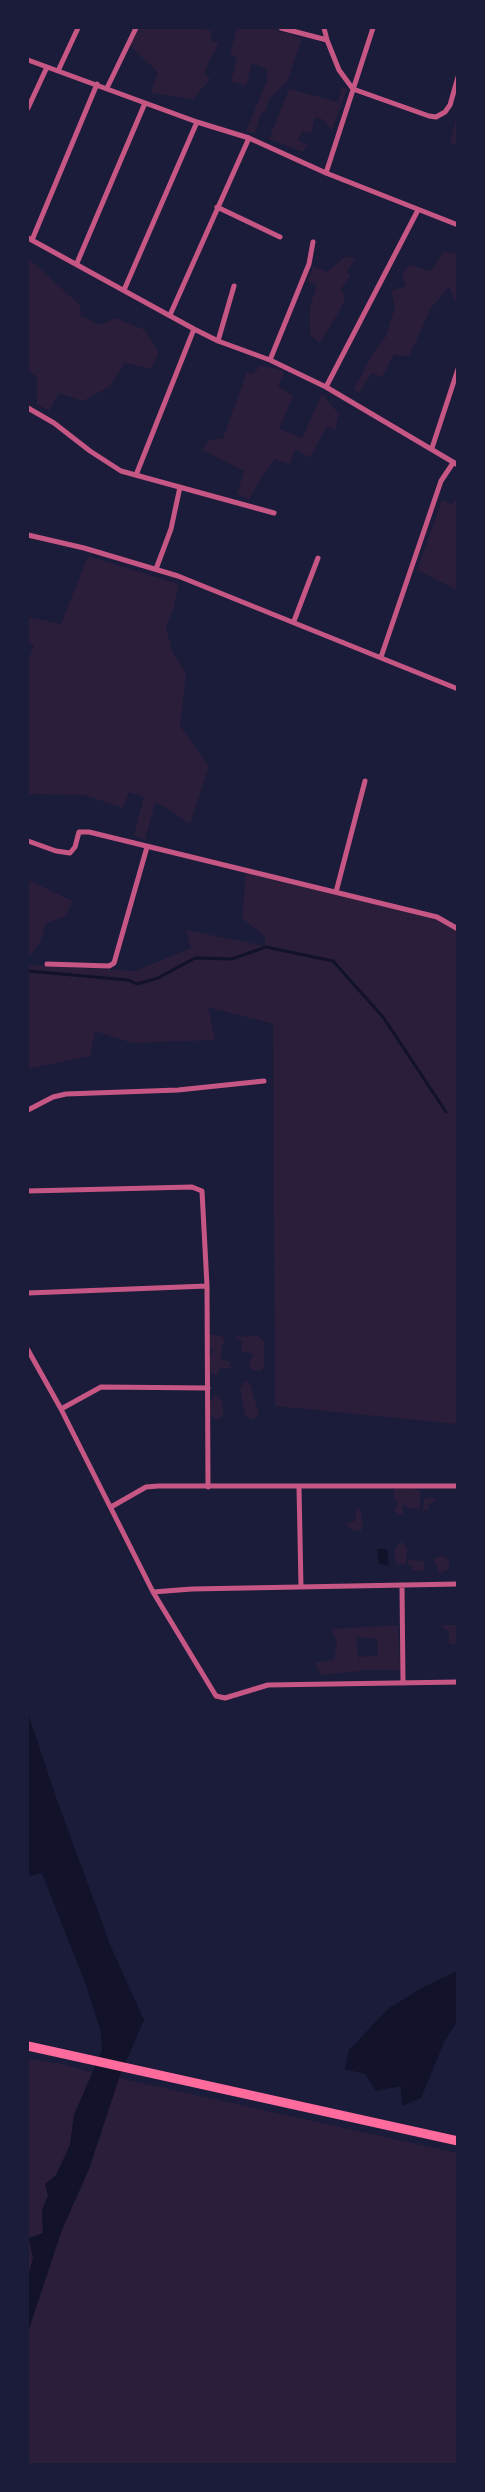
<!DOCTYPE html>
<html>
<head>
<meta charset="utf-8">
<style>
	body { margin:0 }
	#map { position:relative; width:485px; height:2492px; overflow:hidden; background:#1b1b3a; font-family:"Source Sans 3",sans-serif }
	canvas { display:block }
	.frame { position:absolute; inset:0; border:29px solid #1b1b3a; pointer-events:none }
</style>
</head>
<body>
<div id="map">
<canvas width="485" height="2492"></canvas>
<div class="frame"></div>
</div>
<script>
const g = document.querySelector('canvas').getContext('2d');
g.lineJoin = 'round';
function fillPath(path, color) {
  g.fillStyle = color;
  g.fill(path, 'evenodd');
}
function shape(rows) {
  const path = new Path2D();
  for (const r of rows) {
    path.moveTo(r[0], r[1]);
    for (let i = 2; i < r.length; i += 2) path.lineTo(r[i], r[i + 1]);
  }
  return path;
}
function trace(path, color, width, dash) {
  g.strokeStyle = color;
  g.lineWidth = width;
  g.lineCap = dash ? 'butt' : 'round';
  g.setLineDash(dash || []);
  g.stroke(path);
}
fillPath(shape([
	[136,28,207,28,206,30,212,31,210,40,219,43,210,59,205,73,210,79,193,99,151,93,158,72,128,44],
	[237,28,271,28,302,38,287,82,270,98,265,112,261,114,255,134,246,131,267,80,267,69,252,63,246,86,231,81,237,58,230,54],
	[342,87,347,89,332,130,322,119,315,118,311,134,303,131,298,140,307,145,303,152,269,139,289,89,338,102],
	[457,115,457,145,450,143],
	[444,251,457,254,457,305,449,287,431,308,409,356,394,355,382,377,372,373,359,393,353,390,374,352,386,336,395,307,391,291,406,286,402,274,409,265,431,271],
	[346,256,355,259,347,272,351,275,341,289,344,295,344,303,320,343,310,335,310,306,317,285,308,281,313,266,327,272],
	[28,258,80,305,81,316,101,325,115,318,145,330,159,353,151,369,125,363,109,387,83,401,59,393,49,411,37,404,37,377,28,370],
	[261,365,285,371,278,386,293,396,279,429,302,438,322,394,339,414,335,430,327,426,310,458,295,449,290,464,275,459,263,475,249,500,237,494,244,471,202,450,209,440,223,438,247,372,252,375],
	[458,496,458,590,457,590,417,570,414,579,442,500,452,504],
	[88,556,179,584,173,610,166,627,172,651,186,673,180,726,209,766,190,824,165,807,155,803,145,840,134,835,144,797,129,792,123,808,84,795,28,794,28,661,34,645,28,643,28,617,61,624],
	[246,871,457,925,457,1424,275,1406,273,1024,208,1007,215,1040,132,1043,95,1031,90,1056,28,1069,28,965,135,971,191,948,186,930,265,946,265,937,242,918],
	[28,880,73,901,65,917,46,923,40,943,28,957],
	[210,1334,222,1336,225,1343,222,1345,221,1359,230,1362,230,1366,236,1368,220,1368,217,1376,210,1372,209,1354,212,1355,212,1349,205,1346,205,1342],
	[258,1336,264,1342,264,1366,261,1371,251,1370,249,1366,253,1354,242,1352,241,1340,234,1337],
	[246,1380,250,1384,259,1414,253,1420,245,1415,240,1388],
	[215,1394,221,1399,223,1407,223,1416,217,1420,210,1415,210,1403],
	[412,1488,420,1491,420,1508,408,1509,406,1505,403,1505,403,1513,400,1515,394,1511,398,1503,394,1499,394,1489],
	[433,1497,436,1501,429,1504,429,1509,423,1511,424,1499],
	[356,1509,360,1509,363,1522,361,1531,352,1530,344,1524,355,1521],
	[402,1542,407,1549,406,1565,396,1564,394,1549,397,1549,397,1544],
	[442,1556,449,1560,449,1569,438,1574,438,1568,433,1559],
	[408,1560,424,1561,424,1571,412,1570,412,1565,408,1565],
	[398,1625,400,1670,360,1670,360,1671,321,1675,315,1663,334,1660,337,1642,331,1629],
	[356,1637,377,1639,378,1655,359,1657,359,1664],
	[441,1625,457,1625,457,1644,449,1644,449,1632],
	[28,2059,63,2064,93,2073,74,2115,70,2145,42,2210,43,2234,29,2239,33,2258,28,2277],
	[119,2078,457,2153,457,2464,28,2464,28,2332,61,2232,89,2169]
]), '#2a1e3b');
fillPath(shape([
	[377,1549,387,1549,389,1565,379,1564],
	[28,1713,57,1800,111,1947,144,2020,119,2078,89,2169,61,2232,28,2332,28,2277,33,2258,29,2238,43,2233,42,2210,48,2196,45,2184,56,2175,70,2145,74,2115,102,2050,101,2032,86,1985,42,1873,28,1876],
	[457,1971,457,2022,445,2040,421,2098,402,2106,401,2086,376,2091,365,2074,345,2069,349,2050,389,2008,420,1989]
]), '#12122b');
trace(shape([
	[28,971,128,980,137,984,158,978,195,958,232,959,266,947,333,961,383,1017,446,1112]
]), '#12122b', 3);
trace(shape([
	[281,28,327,40,339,70,353,89,429,116,436,117,445,112,450,105,458,77],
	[324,28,327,40],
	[28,60,197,122,249,138,326,173,458,225],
	[58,71,78,28],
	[107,88,136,28],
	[28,108,47,67],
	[326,173,373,28],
	[217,207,280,237],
	[28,238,194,329,218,341,270,360,326,387,458,465],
	[32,240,97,84],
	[77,263,145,103],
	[124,290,197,122],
	[170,315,249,138],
	[218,341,234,286],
	[270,360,309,264,313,242],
	[326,387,418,210],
	[28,408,54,423,90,451,121,471,274,513],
	[432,448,458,369],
	[136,475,194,329],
	[28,535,84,548,178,576,458,689],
	[156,569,171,529,180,487],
	[294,621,318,558],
	[381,657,441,481,453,463],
	[28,841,56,851,70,853,75,847,79,832,89,832,437,917,458,929],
	[336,892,365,781],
	[47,964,109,966,114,963,147,847],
	[28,1110,53,1097,66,1094,178,1090,264,1081],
	[28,1191,192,1187,202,1191,207,1286,208,1487],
	[28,1293,207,1286],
	[28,1350,61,1409,153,1592,216,1696,225,1698,268,1685,458,1682],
	[61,1409,101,1387,208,1388],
	[299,1487,301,1587],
	[111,1507,146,1487,158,1486,458,1486],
	[402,1585,403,1682],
	[153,1592,192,1589,458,1584]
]), '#c65784', 5);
trace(shape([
	[28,2046,458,2141]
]), '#ff6b9d', 9);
</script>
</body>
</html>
